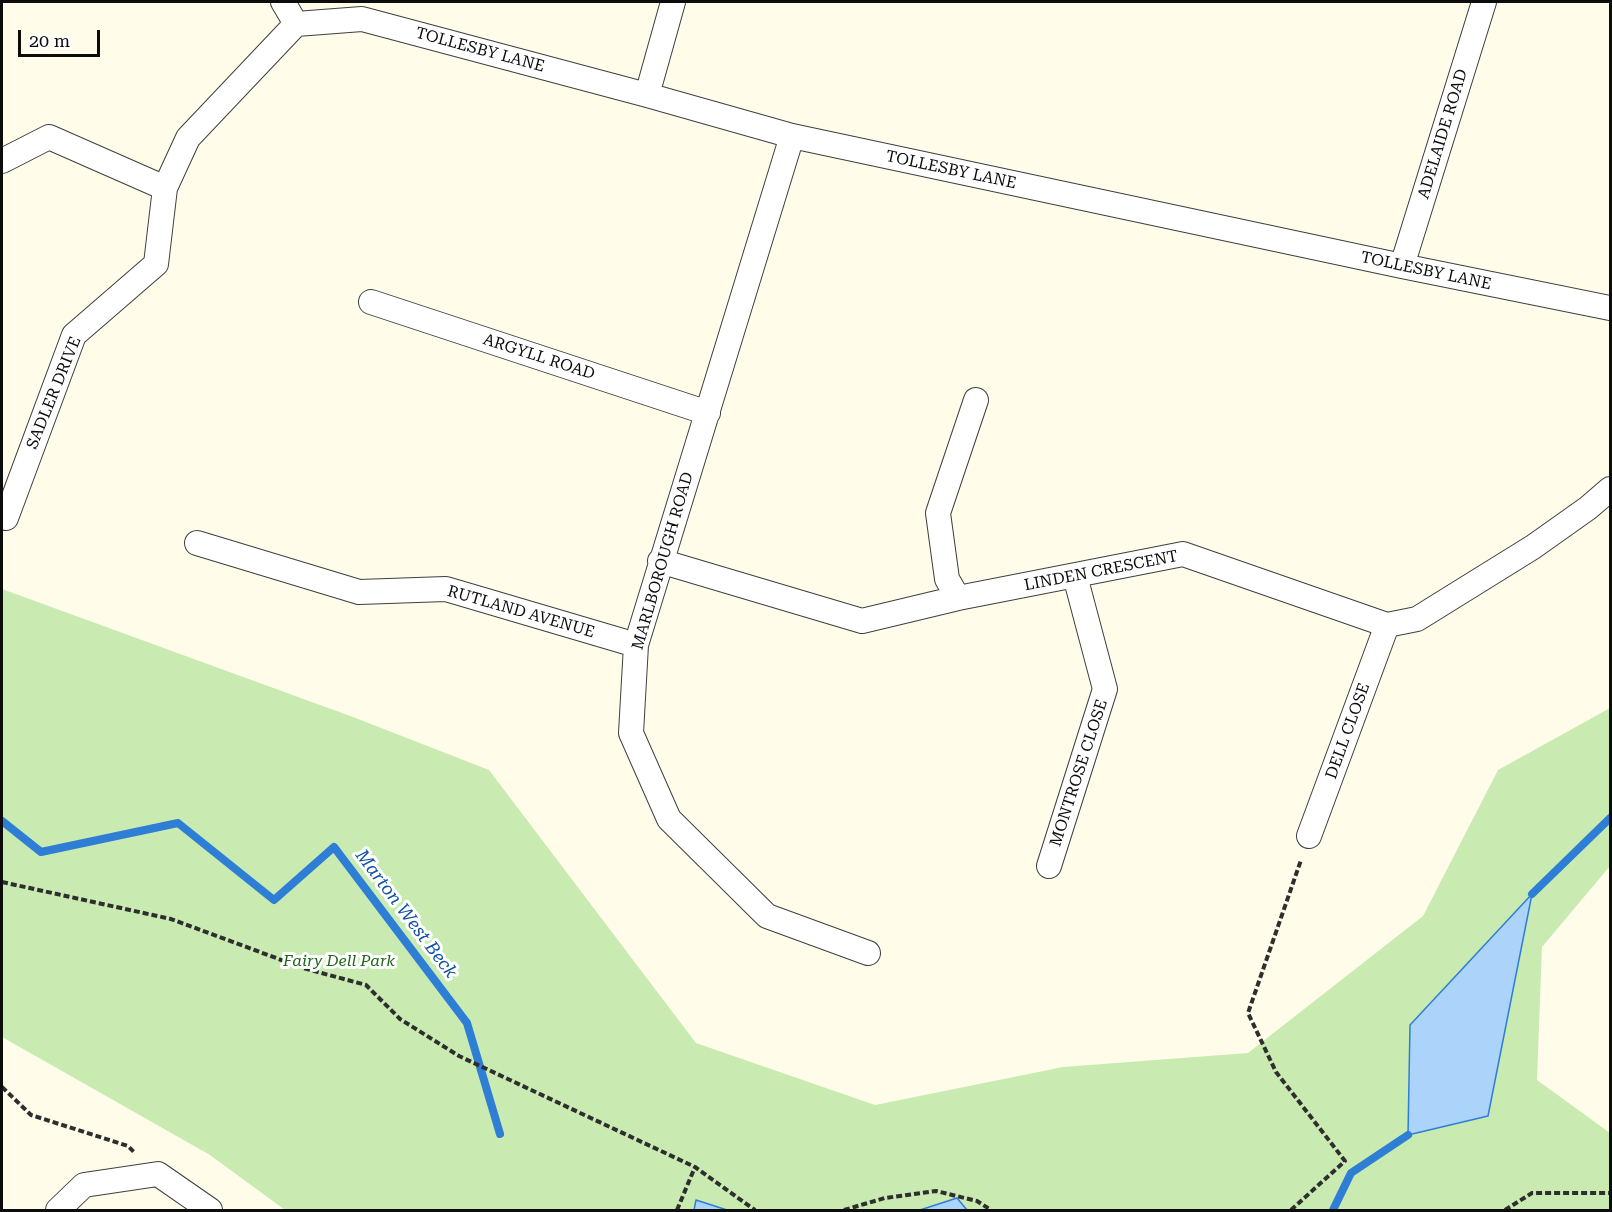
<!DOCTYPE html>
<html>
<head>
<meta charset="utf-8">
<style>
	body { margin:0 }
	#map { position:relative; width:1612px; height:1212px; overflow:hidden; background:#fffdea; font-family:"Roboto Serif",serif }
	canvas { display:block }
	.frame { position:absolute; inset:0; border:3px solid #0c0c0c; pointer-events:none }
	.scale { position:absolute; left:18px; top:30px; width:82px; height:27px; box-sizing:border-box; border:3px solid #0c0c0c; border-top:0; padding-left:8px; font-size:18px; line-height:21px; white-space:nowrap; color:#0c0c0c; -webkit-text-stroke:4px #fff; paint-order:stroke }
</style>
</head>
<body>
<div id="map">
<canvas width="1612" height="1212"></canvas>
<div class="frame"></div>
<div class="scale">20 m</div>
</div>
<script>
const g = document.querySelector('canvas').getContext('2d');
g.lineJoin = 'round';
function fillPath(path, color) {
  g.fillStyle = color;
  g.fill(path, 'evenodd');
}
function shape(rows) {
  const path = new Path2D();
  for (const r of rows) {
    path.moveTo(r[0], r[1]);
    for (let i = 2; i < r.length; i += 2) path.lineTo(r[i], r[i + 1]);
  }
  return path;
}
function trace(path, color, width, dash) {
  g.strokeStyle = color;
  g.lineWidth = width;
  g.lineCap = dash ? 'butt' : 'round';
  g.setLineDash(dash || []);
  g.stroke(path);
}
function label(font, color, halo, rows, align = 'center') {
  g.font = font + ' "Roboto Serif",serif';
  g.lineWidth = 6;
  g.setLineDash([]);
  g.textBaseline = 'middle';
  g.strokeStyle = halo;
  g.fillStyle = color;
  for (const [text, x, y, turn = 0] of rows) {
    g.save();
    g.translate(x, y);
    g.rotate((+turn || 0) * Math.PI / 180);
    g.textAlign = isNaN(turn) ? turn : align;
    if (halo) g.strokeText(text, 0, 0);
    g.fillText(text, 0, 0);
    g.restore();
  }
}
fillPath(shape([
	[2,589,353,717,489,770,696,1043,875,1105,1063,1067,1248,1053,1423,916,1498,770,1610,708,1610,866,1542,947,1537,1080,1610,1133,1610,1210,285,1210,210,1155,2,1037]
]), '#c9ebb2');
const water = shape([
	[1532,894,1488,1116,1408,1135,1410,1025,1532,894],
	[957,1198,967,1210,920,1210,957,1198],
	[696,1200,727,1210,694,1210,696,1200]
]);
fillPath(water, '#acd3f9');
trace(water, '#2f7ed5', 1.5);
trace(shape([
	[2,821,41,852,178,823,274,900,334,847,467,1023,500,1134],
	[1532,894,1610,818],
	[1333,1210,1351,1173,1408,1135]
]), '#2f7ed5', 8);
const minor = shape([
	[283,2,296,24],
	[296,24,362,19,647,95,792,136,1402,266,1610,308],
	[647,95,673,2],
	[792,136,636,645,631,733,669,819,767,916,868,953],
	[2,161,49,137,165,188],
	[1402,266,1484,2],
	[371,302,708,413],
	[6,518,74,335,156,264,165,188,188,138,296,24],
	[197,543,359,592,446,589,636,645],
	[660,561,862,621,958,598,1183,554,1387,625,1417,619,1533,547,1588,508,1610,489],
	[958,598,947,579,938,513,976,400],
	[1309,836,1387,625],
	[1049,866,1105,689,1075,576],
	[58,1210,84,1185,158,1174,210,1210]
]);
trace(minor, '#3f3f3f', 26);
trace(shape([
	[2,882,171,919,303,968,366,985,400,1019,459,1056,695,1167,755,1210],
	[2,1087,31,1115,128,1146,135,1153],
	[677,1210,695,1167],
	[844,1210,885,1198,936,1191,977,1201,991,1210],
	[1291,1210,1345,1161,1276,1072,1248,1013,1301,860],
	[1505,1210,1532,1193,1610,1193]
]), '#2e2e2e', 4, [6, 3]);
trace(minor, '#fff', 24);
label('16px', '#0c0c0c', '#fff', [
	["TOLLESBY LANE",480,50,15],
	["ADELAIDE ROAD",1443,134,-73],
	["TOLLESBY LANE",951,170,12],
	["TOLLESBY LANE",1426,271,12],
	["ARGYLL ROAD",539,357,18],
	["SADLER DRIVE",54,393,-68],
	["MARLBOROUGH ROAD",663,561,-74],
	["LINDEN CRESCENT",1101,571,-11],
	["RUTLAND AVENUE",521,612,16],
	["DELL CLOSE",1348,731,-70],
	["MONTROSE CLOSE",1079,773,-72]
]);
label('italic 16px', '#206619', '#fff', [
	["Fairy Dell Park",339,961]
]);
label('italic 18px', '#0f51a4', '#fff', [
	["Marton West Beck",406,914,53]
]);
</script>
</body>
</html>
